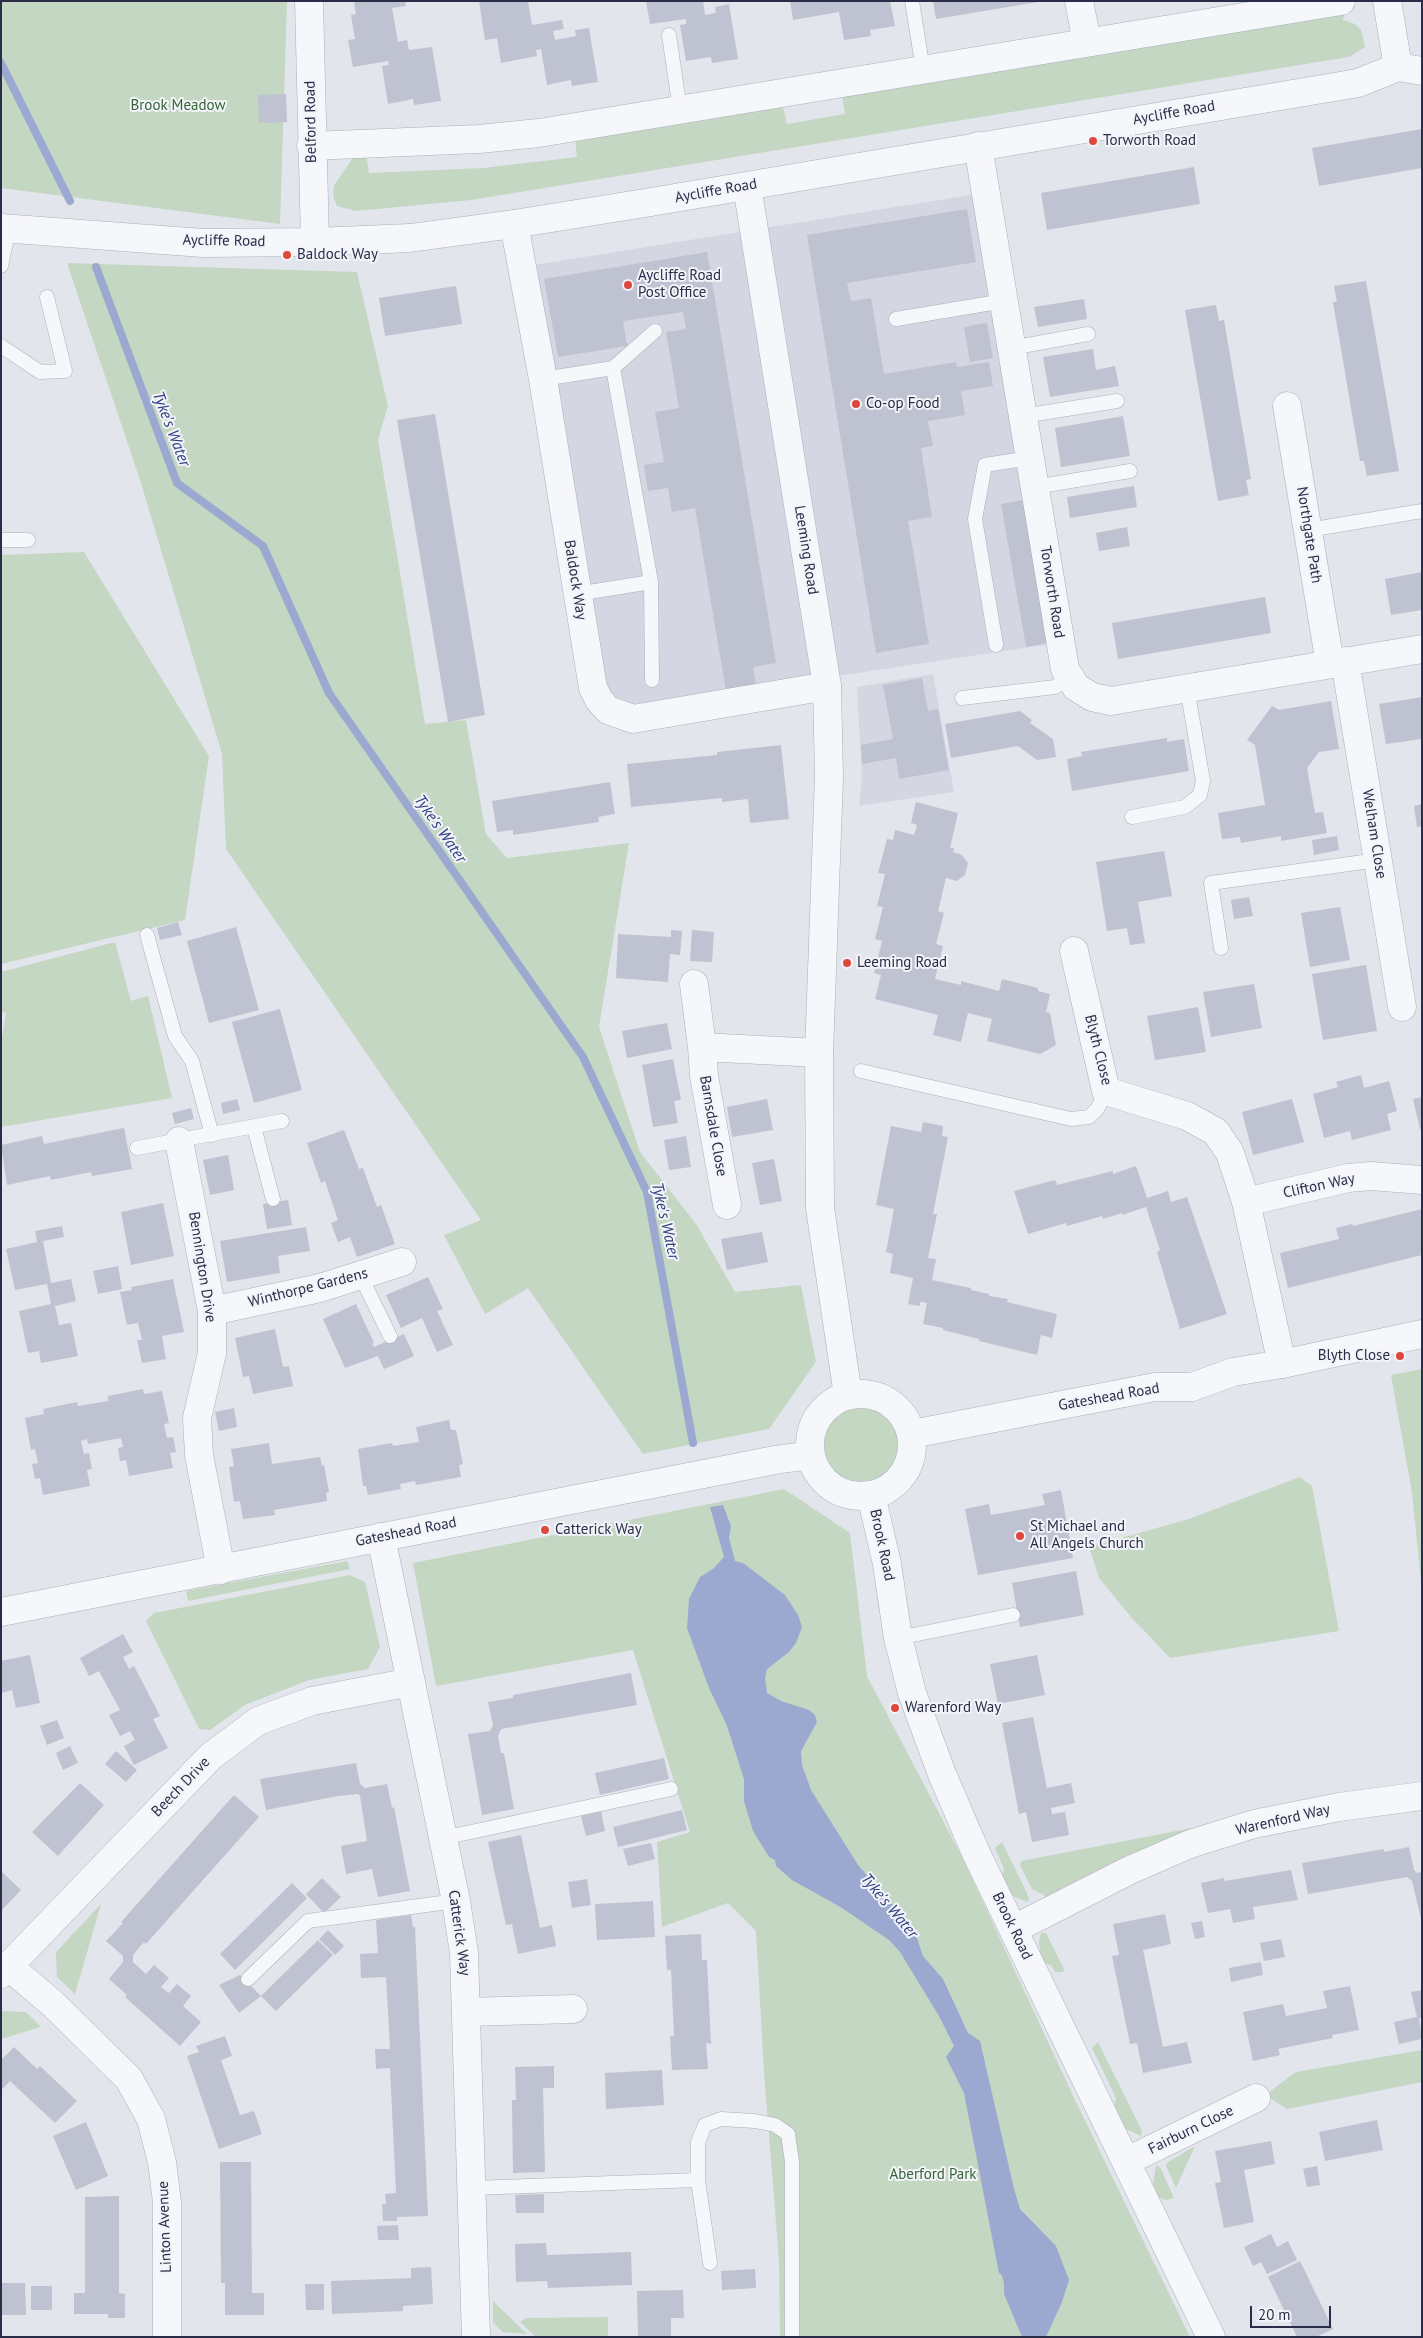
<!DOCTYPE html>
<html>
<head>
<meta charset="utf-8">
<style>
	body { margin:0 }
	#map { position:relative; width:1423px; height:2338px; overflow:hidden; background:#e3e5ec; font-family:"PT Sans",sans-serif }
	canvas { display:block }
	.frame { position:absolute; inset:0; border:2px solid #292d47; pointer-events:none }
	.scale { position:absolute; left:1250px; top:2306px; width:81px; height:22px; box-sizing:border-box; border:2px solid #292d47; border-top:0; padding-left:6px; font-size:15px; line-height:18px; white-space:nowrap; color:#292d47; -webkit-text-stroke:4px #f3f4f9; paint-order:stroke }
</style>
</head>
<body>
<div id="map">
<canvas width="1423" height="2338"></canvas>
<div class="frame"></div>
<div class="scale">20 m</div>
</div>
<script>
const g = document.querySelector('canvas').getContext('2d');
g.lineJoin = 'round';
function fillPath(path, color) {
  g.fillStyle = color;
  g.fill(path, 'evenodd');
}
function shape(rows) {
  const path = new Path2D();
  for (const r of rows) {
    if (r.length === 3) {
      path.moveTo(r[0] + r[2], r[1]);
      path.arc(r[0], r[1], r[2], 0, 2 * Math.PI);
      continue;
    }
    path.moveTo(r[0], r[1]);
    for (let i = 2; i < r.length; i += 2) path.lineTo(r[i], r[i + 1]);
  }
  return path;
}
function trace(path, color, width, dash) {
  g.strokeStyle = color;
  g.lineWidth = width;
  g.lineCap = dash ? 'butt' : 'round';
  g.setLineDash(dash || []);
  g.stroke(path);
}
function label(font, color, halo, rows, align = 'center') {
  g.font = font + ' "PT Sans",sans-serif';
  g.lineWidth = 4;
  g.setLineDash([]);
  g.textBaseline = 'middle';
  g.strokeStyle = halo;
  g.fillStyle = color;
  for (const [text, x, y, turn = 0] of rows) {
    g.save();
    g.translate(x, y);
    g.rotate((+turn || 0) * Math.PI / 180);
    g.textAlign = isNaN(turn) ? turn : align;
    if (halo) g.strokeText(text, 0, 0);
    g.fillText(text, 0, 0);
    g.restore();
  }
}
fillPath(shape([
	[977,194,1051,644,644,705,624,702,615,697,608,691,601,679,534,265],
	[933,674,954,792,859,806,862,777,857,687]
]), '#d4d7e2');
fillPath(shape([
	[1,1,287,1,280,224,1,188],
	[1345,11,1343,20,1355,24,1361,30,1365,47,1349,57,471,200,356,211,337,206,333,196,334,185,355,155,366,153,369,173,483,168,577,157,575,138,782,103,787,124,845,114,842,95],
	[67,263,357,272,388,406,378,440,425,724,466,720,486,834,507,858,629,843,599,1027,640,1152,696,1224,735,1292,801,1285,816,1362,769,1429,643,1454,528,1288,485,1314,444,1235,481,1220,226,849,222,754,141,483],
	[84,552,209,756,185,920,1,964,1,555],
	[115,942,131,1001,148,996,172,1098,1,1127,1,1045,6,1012,1,1013,1,972],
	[1422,1369,1422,1591,1412,1493,1391,1375],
	[861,1445,37],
	[1300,1477,1312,1486,1339,1631,1170,1658,1131,1617,1099,1578,1089,1547,1189,1519],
	[784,1489,850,1533,867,1676,961,1855,1076,2102,1190,2337,780,2337,779,2261,764,2072,756,1931,728,1903,662,1927,657,1842,690,1832,633,1650,436,1686,413,1563],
	[347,1561,350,1569,188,1601,186,1591],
	[350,1575,365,1582,380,1647,368,1669,309,1680,245,1705,210,1730,199,1729,146,1621,154,1613],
	[1192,1828,1197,1831,1046,1900,1044,1895,1032,1889,1020,1865,1021,1861],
	[1002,1842,1026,1891,1029,1899,1027,1902,1015,1897,1007,1890,1001,1878,1004,1869,995,1848],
	[101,1904,75,1994,57,1977,56,1952],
	[1041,1933,1046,1933,1064,1969,1063,1972,1055,1972,1051,1965,1041,1962,1039,1941],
	[1,2011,26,2012,41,2027,1,2039],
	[1098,2042,1142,2131,1141,2136,1126,2129,1113,2109,1116,2098,1092,2048],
	[1422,2050,1422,2082,1287,2109,1265,2095,1296,2072],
	[1195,2146,1176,2188,1166,2166,1168,2162],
	[1156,2165,1160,2167,1174,2198,1165,2200,1156,2196,1153,2185],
	[493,2301,527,2334,503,2332,493,2323],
	[608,2317,608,2337,536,2337,520,2322,526,2318]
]), '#c4d7c3');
fillPath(shape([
	[723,1505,731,1526,729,1538,735,1561,743,1563,785,1595,798,1615,802,1627,796,1643,789,1652,767,1669,765,1678,767,1693,781,1701,809,1710,815,1715,817,1722,801,1751,802,1765,811,1790,858,1865,907,1921,916,1935,923,1956,943,1979,968,2033,980,2041,1014,2189,1020,2209,1056,2246,1069,2280,1062,2302,1046,2337,1022,2337,1004,2294,1004,2284,1002,2275,999,2273,964,2093,946,2057,954,2046,939,2016,900,1952,889,1940,842,1908,792,1880,776,1866,775,1860,769,1857,753,1831,744,1801,744,1779,727,1726,709,1688,687,1628,689,1599,700,1577,714,1568,724,1557,710,1507]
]), '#9ba9d0');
trace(shape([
	[1,63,70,201],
	[96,267,177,483,263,546,329,693,583,1057,647,1192,693,1443]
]), '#9ba9d0', 8);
fillPath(shape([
	[354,1,405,1,406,6,392,8,398,42,407,40,409,50,432,47,441,101,414,105,413,99,388,104,382,66,389,65,388,61,353,67,348,40,355,39,351,15,356,14],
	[479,1,528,1,532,25,562,20,564,29,553,31,555,40,576,36,575,30,589,28,598,82,572,86,571,80,547,85,541,49,536,50,537,56,501,63,497,38,485,40],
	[646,1,703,1,705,15,716,13,715,7,729,4,738,59,712,63,711,57,686,61,680,25,686,24,686,19,650,24],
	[790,1,890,1,895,26,870,30,871,36,844,40,839,12,793,20],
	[933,1,1038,1,1038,2,936,19],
	[286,94,287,122,259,123,258,95],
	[1422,129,1422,168,1319,186,1312,148],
	[1194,167,1200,204,1047,230,1041,193],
	[967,209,976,262,847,283,851,301,871,298,884,374,956,362,957,367,989,362,993,386,961,391,965,415,928,421,933,446,921,448,932,517,908,521,929,644,876,653,807,235],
	[707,252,776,663,753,667,756,686,726,691,695,508,672,512,668,488,648,491,644,465,664,462,655,412,679,408,666,332,686,329,683,312,623,321,627,346,558,357,544,279],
	[1366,281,1399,471,1367,476,1364,461,1360,461,1333,302,1337,302,1334,286],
	[456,286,462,324,385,336,379,298],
	[1084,299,1087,319,1038,327,1034,307],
	[1216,305,1219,321,1224,320,1251,479,1246,480,1249,495,1218,501,1185,310],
	[987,323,993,358,970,362,964,327],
	[1093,349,1096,370,1115,366,1119,386,1050,397,1043,357],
	[435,414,485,715,448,722,397,420],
	[1123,416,1130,456,1061,467,1055,428],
	[1134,486,1137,507,1070,518,1067,497],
	[1023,500,1048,643,1026,647,1001,504],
	[1127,527,1130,546,1099,551,1096,533],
	[1422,572,1422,610,1391,615,1385,579],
	[1265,597,1271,633,1118,659,1112,623],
	[922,678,928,711,938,709,949,770,899,779,896,758,862,764,861,745,893,739,883,685],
	[1422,697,1422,739,1386,744,1379,704],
	[1331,701,1339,749,1319,752,1307,768,1315,813,1323,812,1327,833,1281,841,1281,836,1241,843,1240,837,1222,839,1218,813,1265,805,1255,745,1247,740,1272,706,1279,710],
	[1020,711,1032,720,1030,723,1053,739,1056,757,1037,760,1018,746,951,758,945,724],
	[1167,738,1167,742,1184,739,1189,771,1072,791,1067,759,1082,756,1081,752],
	[781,745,789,819,750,823,748,799,722,802,722,798,631,807,627,764,717,755,717,752],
	[610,782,615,814,598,817,599,822,513,835,513,830,497,832,492,801],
	[916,802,958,813,950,848,954,848,953,852,962,855,968,863,965,875,957,881,946,878,938,911,944,913,936,944,943,946,935,979,961,985,961,981,999,991,1002,979,1038,988,1038,991,1050,994,1046,1012,1050,1013,1056,1045,1040,1054,987,1041,992,1019,968,1013,961,1042,933,1035,938,1015,875,999,881,975,874,973,882,941,875,939,883,907,877,906,885,874,878,873,887,839,893,840,895,830,914,835,917,825,911,823],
	[1422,804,1422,826,1417,827,1414,806],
	[1337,836,1339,850,1314,855,1312,840],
	[1164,851,1172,896,1138,902,1145,943,1130,945,1127,928,1107,931,1096,862],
	[1249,897,1253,916,1234,919,1231,900],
	[1340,907,1350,960,1310,967,1301,913],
	[178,922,182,935,160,940,157,928],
	[236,927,259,1010,209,1023,187,941],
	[671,930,682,931,680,955,670,954,668,982,616,978,618,934,671,937],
	[692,930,714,932,712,962,690,961],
	[1366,965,1377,1031,1323,1040,1312,974],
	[1254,984,1262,1028,1211,1037,1203,992],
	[1198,1007,1206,1052,1155,1060,1147,1016],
	[280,1009,302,1090,254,1103,232,1022],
	[667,1023,672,1049,627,1058,622,1031],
	[673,1059,681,1100,674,1101,678,1123,653,1127,642,1065],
	[1361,1075,1364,1088,1389,1081,1397,1111,1387,1114,1391,1130,1352,1140,1350,1131,1324,1138,1313,1094,1338,1087,1336,1082],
	[1422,1097,1422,1129,1420,1129,1413,1099],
	[237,1099,240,1110,223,1114,221,1103],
	[767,1099,773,1130,732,1137,727,1107],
	[1292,1099,1304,1142,1253,1155,1242,1112],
	[191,1108,194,1119,175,1124,172,1113],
	[923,1122,943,1126,942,1136,948,1137,933,1214,937,1214,928,1258,936,1259,932,1280,971,1288,971,1290,989,1294,989,1296,1008,1299,1007,1302,1057,1314,1052,1338,1041,1335,1037,1355,979,1341,979,1339,943,1330,943,1328,923,1324,927,1303,920,1302,920,1306,908,1304,913,1278,890,1273,893,1254,886,1252,894,1209,876,1205,891,1126,921,1132],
	[124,1128,132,1169,92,1176,91,1172,51,1180,50,1176,7,1185,1,1145,42,1136,44,1144],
	[344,1130,359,1169,363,1168,377,1207,381,1205,395,1244,357,1257,350,1237,338,1242,331,1223,338,1220,325,1181,321,1183,307,1143],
	[686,1136,691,1167,669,1170,664,1140],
	[228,1155,234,1190,210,1195,203,1160],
	[774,1159,782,1201,760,1205,752,1163],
	[1136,1166,1147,1198,1168,1191,1171,1202,1187,1197,1227,1314,1180,1329,1157,1252,1160,1250,1146,1207,1122,1215,1122,1213,1103,1219,1102,1216,1067,1226,1066,1223,1028,1234,1014,1191,1055,1180,1057,1185,1113,1171,1113,1174],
	[288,1200,292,1225,267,1229,263,1204],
	[163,1203,174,1256,131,1265,121,1212],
	[1422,1209,1422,1255,1288,1288,1280,1253,1339,1239,1336,1228,1352,1224,1353,1226],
	[62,1226,64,1237,43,1241,51,1283,71,1279,76,1301,55,1306,59,1325,71,1323,78,1356,41,1363,39,1351,28,1353,19,1311,51,1304,47,1284,15,1290,6,1249,37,1242,35,1231],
	[306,1227,310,1251,278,1256,280,1273,227,1282,220,1241],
	[762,1232,768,1262,727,1270,721,1239],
	[118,1266,122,1289,98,1294,93,1271],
	[428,1277,443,1309,437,1311,453,1345,437,1352,422,1318,401,1328,386,1295],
	[173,1279,184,1332,162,1336,166,1359,142,1363,137,1340,142,1340,138,1323,127,1325,120,1292,132,1290,131,1287],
	[356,1304,374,1343,372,1344,374,1347,404,1334,414,1356,384,1369,378,1356,345,1368,323,1319],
	[275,1329,283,1367,289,1366,293,1386,253,1394,249,1376,243,1377,235,1338],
	[143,1389,144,1394,162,1391,169,1423,164,1424,167,1438,173,1437,176,1452,170,1453,173,1468,129,1476,126,1460,120,1461,118,1448,123,1447,121,1438,88,1444,87,1439,81,1441,84,1454,89,1453,92,1469,87,1470,90,1486,43,1495,40,1478,35,1479,32,1464,38,1463,35,1449,31,1450,25,1418,44,1414,43,1409,77,1402,78,1406,108,1401,108,1396],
	[234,1408,237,1427,219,1431,215,1412],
	[449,1420,451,1430,456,1430,463,1464,459,1465,461,1477,416,1485,415,1481,400,1484,401,1489,368,1495,366,1486,363,1486,358,1449,392,1443,393,1446,419,1442,416,1427],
	[269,1443,272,1464,320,1457,322,1466,324,1465,329,1492,326,1493,327,1501,274,1510,275,1515,243,1519,240,1501,234,1502,229,1467,234,1466,231,1449],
	[1061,1490,1073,1558,978,1575,965,1509,989,1504,991,1515,1030,1508,1045,1505,1042,1494],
	[1076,1571,1084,1615,1020,1627,1012,1583],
	[123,1634,133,1652,123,1657,129,1669,134,1666,160,1716,153,1719,168,1748,134,1765,124,1746,135,1740,130,1731,120,1736,109,1715,120,1710,99,1671,89,1676,80,1658],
	[30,1655,40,1703,16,1708,12,1690,1,1693,1,1661],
	[1037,1655,1045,1695,998,1704,990,1664],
	[631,1673,637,1705,501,1729,498,1736,501,1753,504,1753,514,1809,482,1815,468,1734,490,1731,493,1725,488,1702,513,1698,513,1695],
	[1033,1717,1047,1788,1071,1783,1075,1803,1051,1808,1052,1814,1065,1812,1069,1835,1032,1842,1026,1812,1019,1814,1002,1723],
	[57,1720,64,1738,47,1745,40,1726],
	[70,1746,78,1763,63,1770,56,1753],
	[116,1751,137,1770,126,1782,105,1764],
	[664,1758,669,1779,600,1795,595,1773],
	[356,1763,360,1784,365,1788,387,1784,392,1808,394,1807,410,1891,378,1897,372,1869,346,1874,341,1846,367,1841,360,1796,358,1794,338,1796,266,1810,260,1779],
	[80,1783,104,1805,58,1856,32,1832],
	[234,1795,259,1817,146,1944,144,1942,133,1955,133,1962,146,1974,154,1965,169,1978,161,1987,169,1993,177,1984,191,1996,183,2006,201,2022,180,2046,125,1997,127,1995,109,1979,123,1962,123,1956,106,1941,123,1923,121,1922],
	[682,1810,687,1830,618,1847,613,1827],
	[601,1811,605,1831,586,1836,581,1816],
	[521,1835,540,1928,552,1925,556,1946,518,1954,512,1924,506,1925,488,1842],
	[651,1843,655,1859,628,1866,623,1849],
	[1409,1847,1414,1870,1417,1873,1422,1872,1422,1923,1412,1881,1407,1877,1308,1894,1302,1863,1384,1849,1384,1852],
	[1291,1870,1298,1900,1253,1907,1255,1919,1233,1923,1230,1909,1208,1913,1201,1883,1224,1878,1225,1881],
	[1,1871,21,1890,1,1911],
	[322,1878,341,1897,324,1913,306,1894],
	[587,1879,591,1905,572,1908,568,1882],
	[292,1883,307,1898,235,1970,220,1954],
	[653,1901,655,1937,597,1940,595,1904],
	[1165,1914,1171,1944,1143,1950,1163,2047,1187,2042,1192,2063,1143,2073,1137,2043,1130,2044,1112,1956,1119,1955,1113,1924],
	[411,1915,413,1927,415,1927,428,2216,397,2217,397,2221,383,2221,382,2204,386,2204,385,2194,396,2193,390,2068,376,2069,375,2049,390,2049,386,1977,361,1978,360,1954,378,1953,376,1920],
	[1202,1921,1205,1937,1195,1939,1191,1923],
	[328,1930,344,1946,335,1955,319,1939],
	[701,1934,702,1960,707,1960,711,2044,706,2043,708,2069,672,2070,670,2036,674,2036,671,1970,667,1970,665,1936],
	[1281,1939,1285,1957,1264,1961,1260,1943],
	[318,1940,333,1955,276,2011,261,1996],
	[1261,1962,1263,1975,1231,1982,1229,1968],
	[240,1975,261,1996,239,2013,219,1985],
	[1350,1986,1359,2030,1332,2035,1333,2038,1278,2049,1280,2055,1253,2061,1243,2012,1283,2004,1286,2016,1327,2008,1323,1991],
	[1422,1990,1422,2018,1419,2018,1422,2039,1399,2044,1394,2022,1417,2017,1411,1992],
	[225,2036,232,2056,221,2060,240,2115,254,2111,262,2134,219,2149,187,2056,199,2052,196,2046],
	[14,2047,37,2069,40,2066,77,2101,55,2123,10,2081,1,2090,1,2060],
	[554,2066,554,2088,543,2088,545,2172,513,2173,512,2100,516,2100,515,2067],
	[662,2070,664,2105,606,2109,605,2073],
	[1377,2120,1383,2150,1325,2161,1319,2132],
	[86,2122,108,2176,76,2190,53,2136],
	[1271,2141,1275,2164,1244,2170,1254,2222,1224,2228,1215,2183,1221,2182,1215,2151],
	[220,2162,251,2162,252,2293,264,2293,264,2315,225,2315,225,2283,221,2283],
	[1317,2166,1320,2185,1307,2187,1303,2169],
	[544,2194,544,2213,516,2213,515,2195],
	[119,2196,119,2293,125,2294,125,2318,108,2318,108,2314,74,2314,74,2293,85,2293,85,2197],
	[398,2225,399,2240,378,2240,377,2226],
	[1271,2234,1277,2247,1288,2241,1297,2260,1267,2274,1261,2262,1253,2266,1244,2247],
	[546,2243,547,2255,631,2252,632,2285,548,2288,547,2281,516,2282,515,2244],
	[1300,2261,1333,2329,1316,2337,1297,2337,1268,2277],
	[431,2267,433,2304,403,2306,403,2311,332,2314,331,2281,411,2278,411,2268],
	[755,2269,756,2288,722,2290,721,2271],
	[1,2283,25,2283,26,2315,1,2315],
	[305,2284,324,2284,324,2310,306,2310],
	[31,2286,52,2286,52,2310,31,2310],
	[683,2290,684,2318,671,2318,671,2337,638,2337,637,2291]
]), '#bfc2d0');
const service = shape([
	[912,1,923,70],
	[669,35,680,110],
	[1,266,9,228],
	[896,319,1004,301],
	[1,346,40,372,65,371,47,297],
	[1011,348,1088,334],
	[613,368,651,582,652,680],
	[543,379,613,368,655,331],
	[1023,416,1117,401],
	[1035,487,1130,471],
	[1308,530,1422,511],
	[1,540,28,540],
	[577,594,651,582],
	[996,645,975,519,985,465,1030,458],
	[962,698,1055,687,1070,676],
	[1132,817,1185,807,1200,795,1203,781,1187,688],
	[147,935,175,1036,192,1061,212,1135],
	[1221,948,1211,883,1378,860],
	[861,1071,1071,1119,1089,1117,1098,1108,1106,1091],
	[254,1127,273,1199],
	[137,1148,282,1121],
	[360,1275,390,1336],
	[898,1638,1013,1615],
	[443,1838,671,1789],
	[248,1979,308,1921,456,1901],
	[472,2188,698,2180],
	[710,2263,698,2180,698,2142,705,2125,721,2119,755,2121,775,2125,788,2134,792,2162,792,2337]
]);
const minor = shape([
	[309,1,315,242],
	[1079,1,1087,42],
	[1387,1,1398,67],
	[311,146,479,139,539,133,1341,1],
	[978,146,1065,669,1076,687,1092,697,1111,701,1422,649],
	[514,224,543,379,593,688,599,700,608,710,633,719,827,686],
	[1287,406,1330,664],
	[1345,661,1402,1007],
	[1074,951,1106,1091,1187,1116,1216,1132,1230,1153,1246,1202,1282,1364],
	[694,984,702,1047],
	[179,1141,212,1311,212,1353,197,1418,199,1455,221,1570],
	[1246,1202,1348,1178,1371,1176,1422,1180],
	[727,1205,704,1076,702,1047,819,1053],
	[212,1311,320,1288,402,1262],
	[381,1537,456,1901,464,1953,476,2337],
	[1014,1929,1130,1870,1190,1844,1254,1824,1339,1807,1422,1796],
	[8,1966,53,2004,129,2079,151,2119,162,2162,167,2202,167,2337],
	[1,1974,210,1757,258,1721,312,1701,411,1682],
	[467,2012,573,2009],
	[1127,2161,1256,2098]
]);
const tertiary = shape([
	[747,186,827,686,829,777,819,1053,820,1208,848,1395],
	[1,228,203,243,315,242,410,238,514,224,645,203,1358,83,1398,67,1422,71],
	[861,1445,51],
	[912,1434,1155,1387,1192,1387,1233,1372,1282,1364,1422,1334],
	[871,1495,887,1564,898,1638,912,1693,942,1774,976,1853,1211,2337],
	[1,1612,775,1460,811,1455]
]);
trace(service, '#abaeba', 15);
trace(minor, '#abaeba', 29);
trace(tertiary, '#abaeba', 29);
trace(service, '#f6f7fa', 14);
trace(minor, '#f6f7fa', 28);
trace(tertiary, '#f6f7fa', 28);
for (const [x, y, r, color] of [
	[1093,141,5,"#dd483d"],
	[287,255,5,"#dd483d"],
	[628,285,5,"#dd483d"],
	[856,404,5,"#dd483d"],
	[847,963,5,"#dd483d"],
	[1400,1356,5,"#dd483d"],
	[545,1530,5,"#dd483d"],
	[1020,1536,5,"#dd483d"],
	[895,1708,5,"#dd483d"]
]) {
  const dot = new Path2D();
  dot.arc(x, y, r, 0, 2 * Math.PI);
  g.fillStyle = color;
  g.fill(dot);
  trace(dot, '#f3f4f9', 2);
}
label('15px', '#346436', '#f3f4f9', [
	["Brook Meadow",178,106],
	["Aberford Park",933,2175]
]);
label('15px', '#292d47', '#f3f4f9', [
	["Aycliffe Road",1174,113,-10],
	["Belford Road",311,122,-91],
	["Aycliffe Road",716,191,-10],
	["Aycliffe Road",224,241,1],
	["Northgate Path",1309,535,81],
	["Leeming Road",806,550,81],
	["Baldock Way",575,580,81],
	["Torworth Road",1052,592,81],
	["Welham Close",1374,834,81],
	["Blyth Close",1098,1050,76],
	["Barnsdale Close",713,1126,80],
	["Clifton Way",1319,1186,-12],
	["Bennington Drive",202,1267,81],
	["Winthorpe Gardens",308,1288,-14],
	["Gateshead Road",1109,1397,-10],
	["Gateshead Road",406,1532,-11],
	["Brook Road",882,1545,78],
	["Beech Drive",181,1787,-46],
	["Warenford Way",1283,1820,-13],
	["Brook Road",1012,1926,64],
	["Catterick Way",459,1933,82],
	["Fairburn Close",1191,2130,-26],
	["Linton Avenue",165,2227,-92]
]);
label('15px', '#292d47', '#f3f4f9', [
	["Torworth Road",1103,141],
	["Baldock Way",297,255],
	["Aycliffe Road",638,276],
	["Post Office",638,293],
	["Co-op Food",866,404],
	["Leeming Road",857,963],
	["Blyth Close",1390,1356,"right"],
	["St Michael and",1030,1527],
	["All Angels Church",1030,1544],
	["Catterick Way",555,1530],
	["Warenford Way",905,1708]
], 'left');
label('italic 16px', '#2e4080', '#f3f4f9', [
	["Tyke's Water",171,429,69],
	["Tyke's Water",440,829,55],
	["Tyke's Water",665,1221,77],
	["Tyke's Water",889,1906,50]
]);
</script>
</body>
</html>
